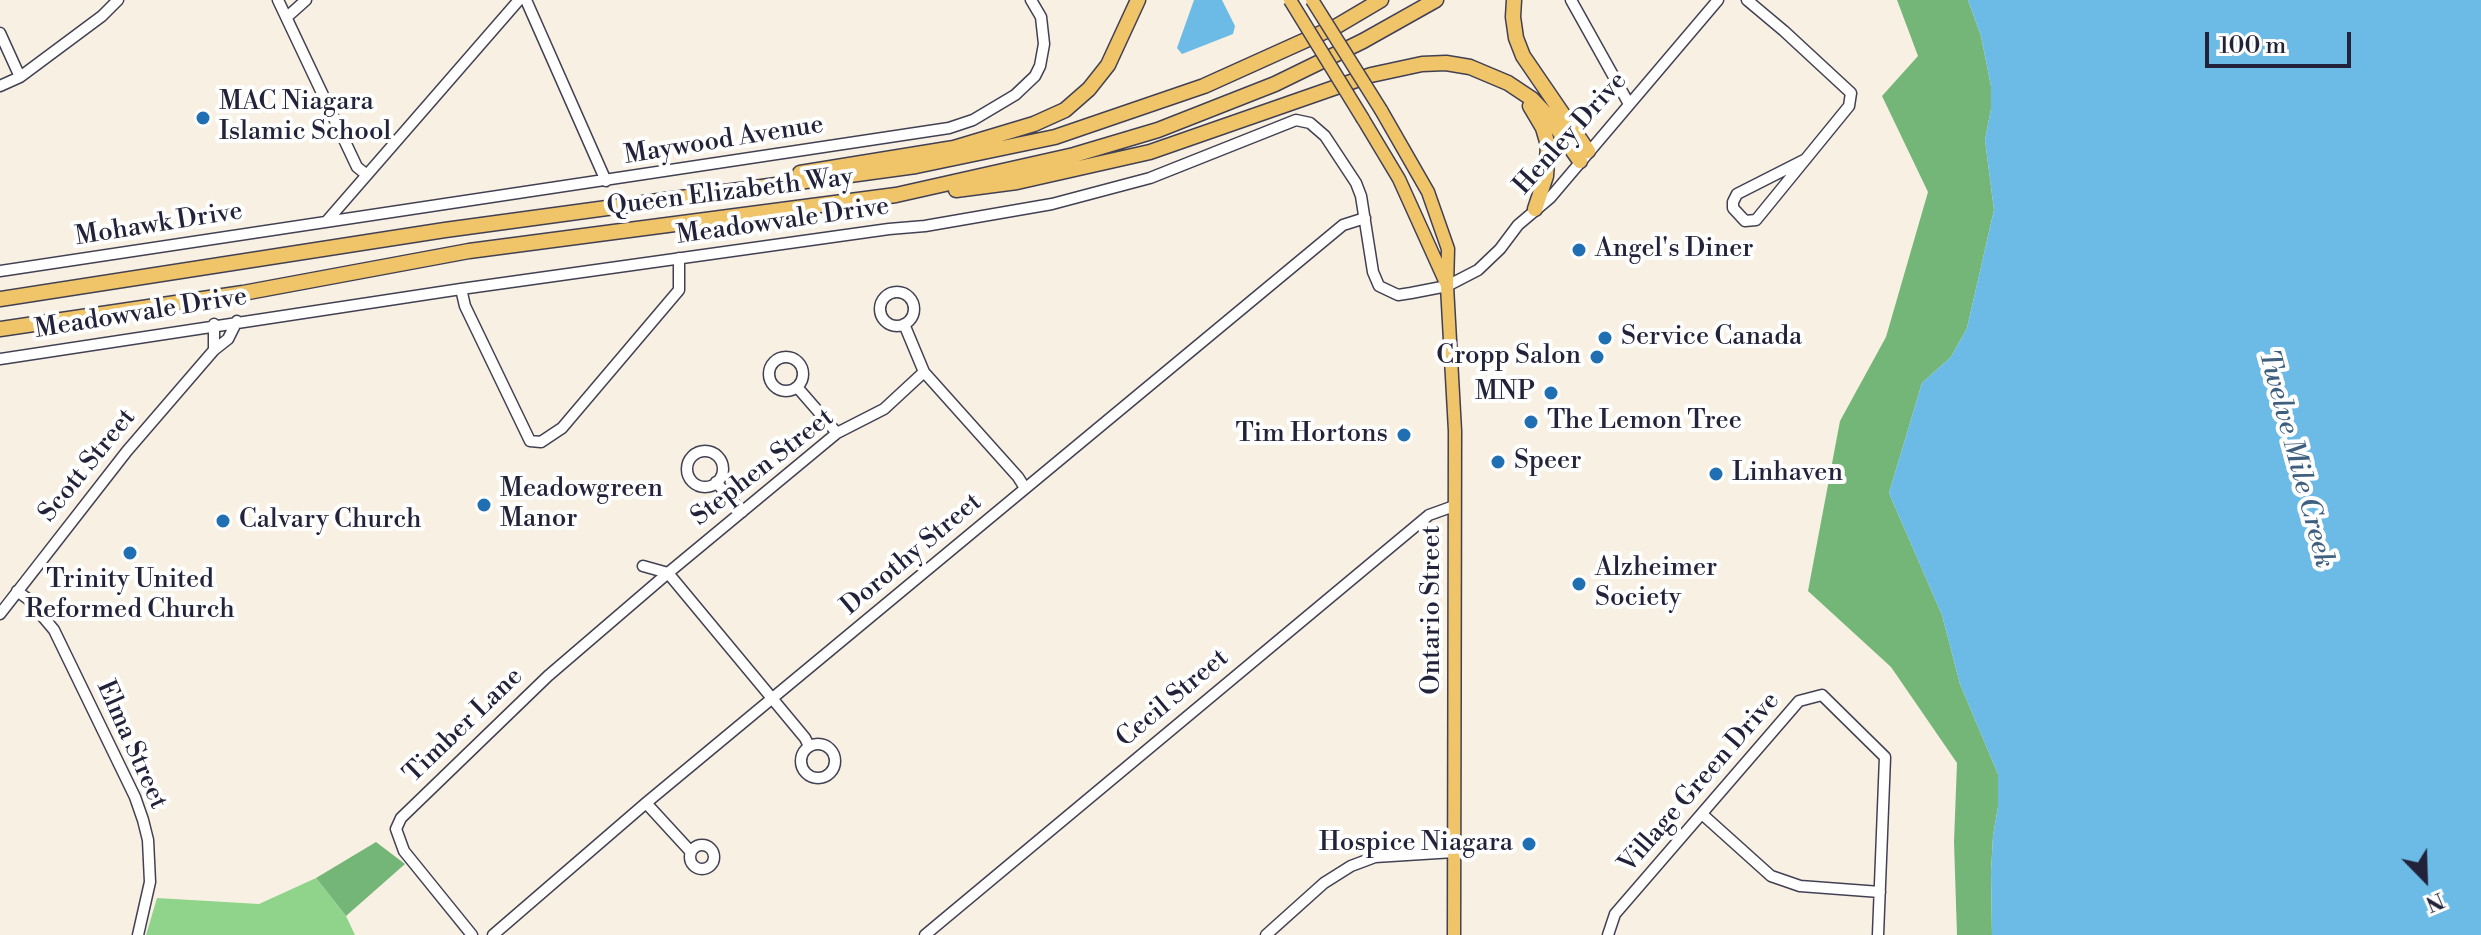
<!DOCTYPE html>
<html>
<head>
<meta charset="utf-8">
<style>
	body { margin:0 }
	#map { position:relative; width:2481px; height:935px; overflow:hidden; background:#f8f0e2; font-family:"Libre Bodoni",serif }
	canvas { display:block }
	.north { position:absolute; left:2385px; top:839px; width:80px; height:80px; -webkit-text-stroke:6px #fff; paint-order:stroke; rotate:157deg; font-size:22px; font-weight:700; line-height:32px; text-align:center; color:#22223b }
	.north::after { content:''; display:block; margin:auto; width:28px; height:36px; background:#22223b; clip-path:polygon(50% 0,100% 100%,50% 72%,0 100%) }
	.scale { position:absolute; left:2205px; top:32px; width:146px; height:36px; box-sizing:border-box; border:4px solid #22223b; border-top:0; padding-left:10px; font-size:24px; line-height:28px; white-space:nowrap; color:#22223b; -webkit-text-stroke:6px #fff; paint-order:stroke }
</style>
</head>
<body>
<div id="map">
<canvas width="2481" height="935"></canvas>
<div class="north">N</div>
<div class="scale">100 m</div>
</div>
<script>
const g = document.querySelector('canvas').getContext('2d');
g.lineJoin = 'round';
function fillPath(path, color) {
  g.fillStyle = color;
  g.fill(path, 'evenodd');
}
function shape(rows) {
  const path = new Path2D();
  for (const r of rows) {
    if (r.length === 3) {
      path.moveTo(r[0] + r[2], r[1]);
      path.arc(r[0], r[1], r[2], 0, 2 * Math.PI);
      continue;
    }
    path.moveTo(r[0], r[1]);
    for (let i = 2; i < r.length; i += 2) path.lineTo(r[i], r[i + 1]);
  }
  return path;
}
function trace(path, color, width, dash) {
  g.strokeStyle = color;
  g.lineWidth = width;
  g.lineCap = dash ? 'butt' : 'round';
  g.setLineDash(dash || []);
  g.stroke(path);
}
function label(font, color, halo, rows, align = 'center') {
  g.font = font + ' "Libre Bodoni",serif';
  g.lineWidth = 8;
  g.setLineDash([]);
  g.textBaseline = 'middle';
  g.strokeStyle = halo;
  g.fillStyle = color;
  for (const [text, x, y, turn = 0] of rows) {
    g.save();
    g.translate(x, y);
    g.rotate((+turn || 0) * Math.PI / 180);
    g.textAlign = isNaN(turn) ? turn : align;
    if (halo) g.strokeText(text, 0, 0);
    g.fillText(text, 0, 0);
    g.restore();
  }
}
fillPath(shape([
	[316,878,346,916,355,935,146,935,157,898,259,904]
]), '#90d48c');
fillPath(shape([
	[1897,0,1968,0,1981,36,1991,86,1991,109,1985,140,1994,210,1967,328,1951,357,1922,383,1889,493,1942,615,1960,684,1998,774,1998,807,1993,836,1991,872,1992,935,1957,935,1954,842,1957,763,1891,667,1808,591,1840,421,1886,337,1928,192,1882,96,1918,56],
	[376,842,405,864,346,916,316,878]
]), '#74b678');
fillPath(shape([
	[1194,0,1222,0,1235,26,1233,34,1182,54,1177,48],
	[1968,0,2481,0,2481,935,1992,935,1991,872,1993,836,1998,807,1998,774,1960,684,1942,615,1889,493,1922,383,1951,357,1967,328,1994,210,1985,140,1991,109,1991,86,1981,36]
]), '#6bbbe6');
const minor = shape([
	[278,0,357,167,367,175],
	[526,0,606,181],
	[1571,0,1629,104],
	[1747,0,1784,31,1851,93,1849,106,1756,220,1745,221,1733,208,1733,202,1737,194,1806,159],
	[287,17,306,0],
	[0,33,20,77],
	[0,86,20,77,102,16,118,0],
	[326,222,519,0],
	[0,271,949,128,973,120,1015,95,1035,76,1040,66,1044,44,1041,17,1031,0],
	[461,289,465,306,530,441,541,442,562,428,679,290,679,258],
	[897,309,17],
	[904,324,924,372,1018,477,1025,488],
	[214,350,228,339,237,321],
	[786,374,17],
	[0,359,461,289,889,229,925,226,1052,204,1150,178,1296,120,1310,123,1325,136,1356,183,1361,196,1373,272,1379,286,1398,295,1411,293,1447,286,1478,270,1500,249,1518,225,1550,198,1718,0],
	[797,387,837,433],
	[705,469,18],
	[716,482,742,512],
	[643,566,668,573],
	[668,573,805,738,809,746],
	[17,591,28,599,54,630,135,797,143,820,148,840,150,882,138,935],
	[0,614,127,451,214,350,214,324],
	[818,761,17],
	[646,803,691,852],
	[1702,814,1771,876,1800,886,1880,892],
	[702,857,12],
	[472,935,404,851,396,829,401,818,548,676,668,573,837,433,884,409,924,372],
	[493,935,646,803,1343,225,1365,218],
	[925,935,1429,515,1454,506],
	[1266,935,1324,883,1351,866,1375,857,1454,852],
	[1608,935,1615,914,1799,701,1822,695,1885,757,1878,935]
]);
const major = shape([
	[1381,110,1428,192,1448,249,1447,286,1455,431,1454,935],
	[1363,119,1399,179,1446,283]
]);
const highway = shape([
	[1514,0,1513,17,1516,38,1523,56,1588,151],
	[1530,106,1543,128,1548,145,1546,176,1535,209],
	[800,173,954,148,1034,124,1065,110,1089,89,1108,65,1138,0],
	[956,190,1017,182,1150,152,1371,75,1422,64,1446,63,1470,67,1508,83,1532,99,1549,117,1580,161],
	[0,299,445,230,916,166,1055,137,1204,86,1337,26,1381,0],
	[0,329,243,293,469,251,896,195,1074,155,1158,130,1275,84,1363,41,1436,0]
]);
trace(minor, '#424154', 13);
trace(major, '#424154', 15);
trace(highway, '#424154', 17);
trace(minor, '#fff', 10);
trace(major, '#f0c469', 12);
trace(highway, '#f0c469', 14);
const majorBridge = shape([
	[1290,0,1363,119],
	[1312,0,1381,110]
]);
trace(majorBridge, '#424154', 15, []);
trace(majorBridge, '#f0c469', 12);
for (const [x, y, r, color] of [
	[203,118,8,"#1f6fb2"],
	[1579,250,8,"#1f6fb2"],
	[1605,338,8,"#1f6fb2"],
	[1597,357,8,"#1f6fb2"],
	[1551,393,8,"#1f6fb2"],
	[1531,422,8,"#1f6fb2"],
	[1404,435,8,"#1f6fb2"],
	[1498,462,8,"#1f6fb2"],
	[1716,474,8,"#1f6fb2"],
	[484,505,8,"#1f6fb2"],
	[223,521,8,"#1f6fb2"],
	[130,553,8,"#1f6fb2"],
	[1579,584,8,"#1f6fb2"],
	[1529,844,8,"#1f6fb2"]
]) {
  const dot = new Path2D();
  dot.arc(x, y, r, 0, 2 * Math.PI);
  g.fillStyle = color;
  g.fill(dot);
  trace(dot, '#fff', 3);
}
label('26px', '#22223b', '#fff', [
	["MAC Niagara",219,103],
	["Islamic School",219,133],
	["Angel's Diner",1595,250],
	["Service Canada",1621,338],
	["Cropp Salon",1581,357,"right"],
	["MNP",1535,393,"right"],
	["The Lemon Tree",1547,422],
	["Tim Hortons",1388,435,"right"],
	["Speer",1514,462],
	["Linhaven",1732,474],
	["Meadowgreen",500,490],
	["Manor",500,520],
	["Calvary Church",239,521],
	["Alzheimer",1595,569],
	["Society",1595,599],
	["Trinity United",130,581,"center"],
	["Reformed Church",130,611,"center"],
	["Hospice Niagara",1513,844,"right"]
], 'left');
label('26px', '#22223b', '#fff', [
	["Henley Drive",1571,134,-48],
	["Maywood Avenue",724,141,-9],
	["Queen Elizabeth Way",730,193,-7],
	["Meadowvale Drive",783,222,-8],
	["Mohawk Drive",159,225,-9],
	["Meadowvale Drive",141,314,-9],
	["Scott Street",88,466,-51],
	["Stephen Street",763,468,-38],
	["Dorothy Street",912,555,-40],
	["Ontario Street",1433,610,-90],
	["Cecil Street",1173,699,-40],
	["Timber Lane",464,726,-44],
	["Elma Street",131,745,66],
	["Village Green Drive",1700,783,-49]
]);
label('italic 28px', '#3f5f7f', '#fff', [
	["Twelve Mile Creek",2295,459,75]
]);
</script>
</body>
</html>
